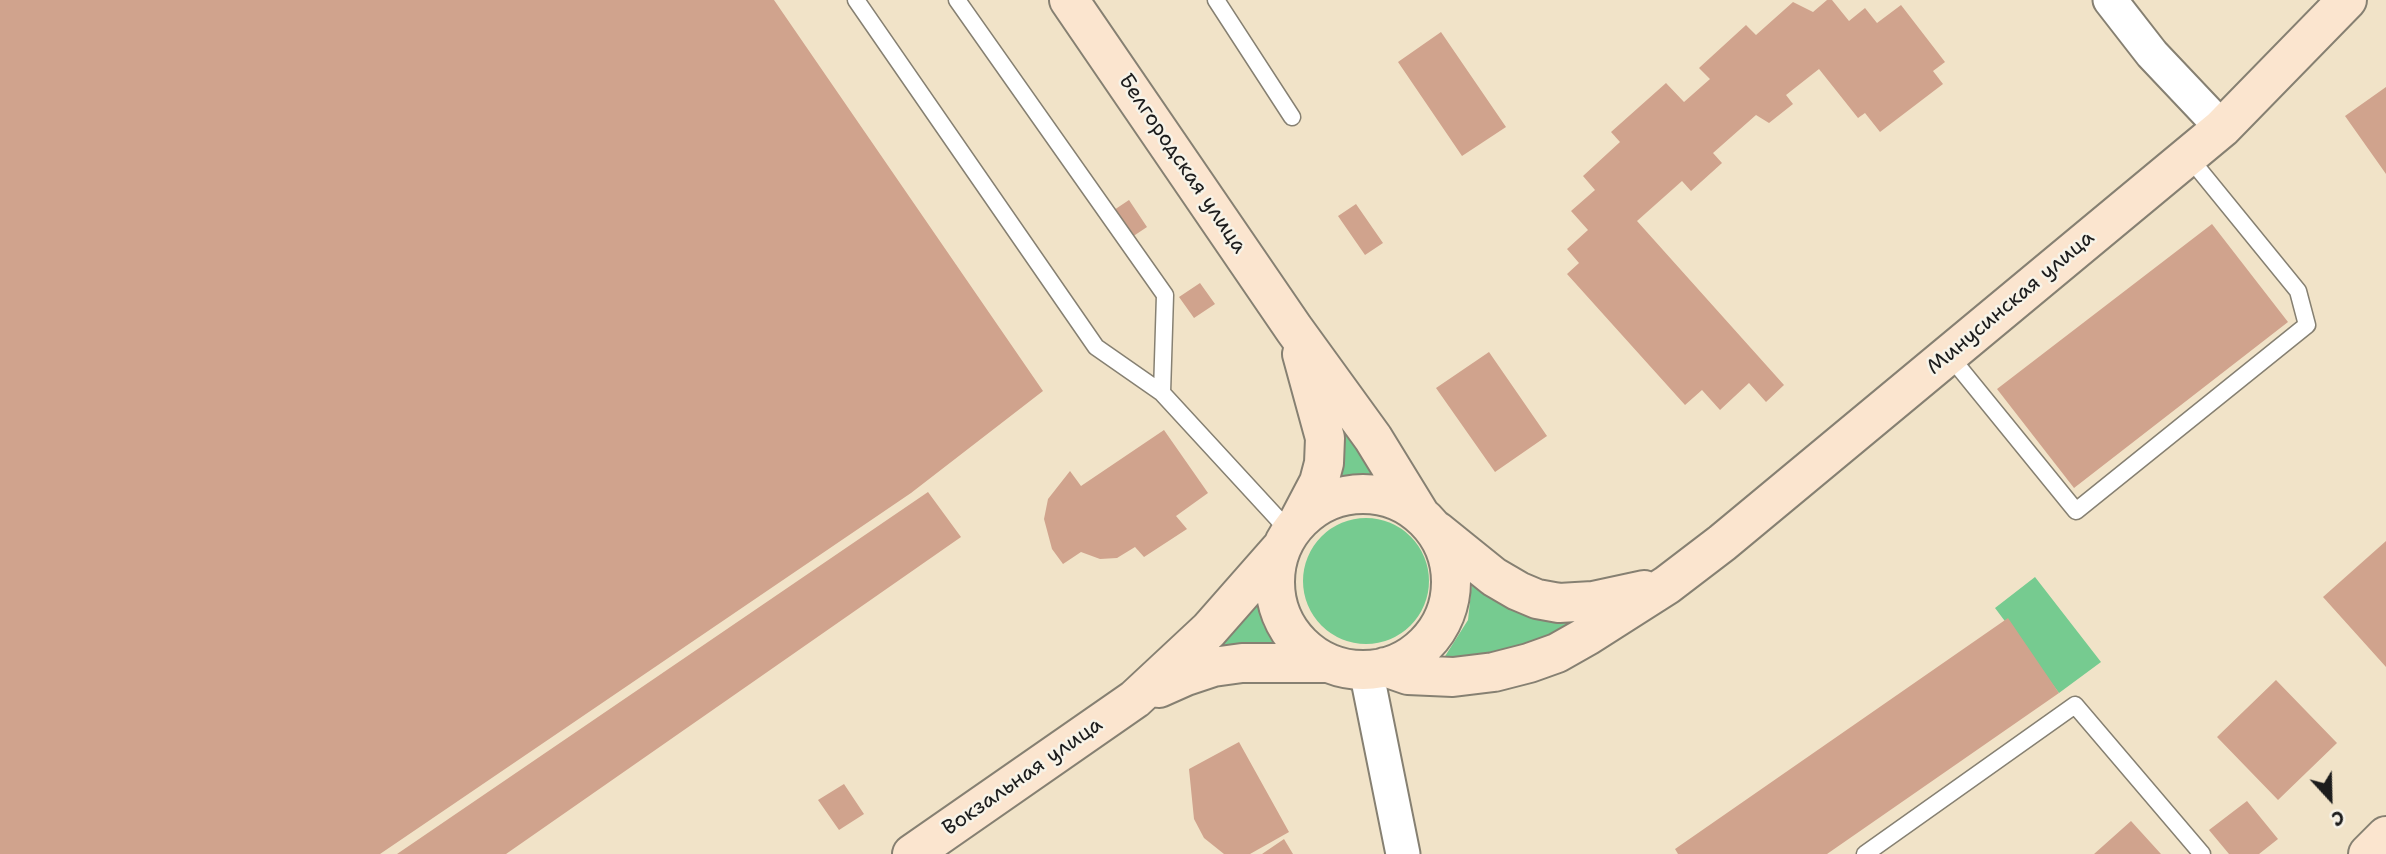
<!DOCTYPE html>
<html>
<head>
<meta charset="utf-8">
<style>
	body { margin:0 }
	#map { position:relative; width:2386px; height:854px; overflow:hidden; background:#f1e3c8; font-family:"Shantell Sans",sans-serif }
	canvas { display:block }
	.north { position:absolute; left:2295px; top:763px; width:70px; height:70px; -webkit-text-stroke:5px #f7f3e8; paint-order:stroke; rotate:158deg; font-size:19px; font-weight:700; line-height:28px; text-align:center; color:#1c1c1c }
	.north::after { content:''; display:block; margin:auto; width:24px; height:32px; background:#1c1c1c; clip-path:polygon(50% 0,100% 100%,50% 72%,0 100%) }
</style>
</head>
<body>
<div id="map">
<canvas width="2386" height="854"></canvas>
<div class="north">С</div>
</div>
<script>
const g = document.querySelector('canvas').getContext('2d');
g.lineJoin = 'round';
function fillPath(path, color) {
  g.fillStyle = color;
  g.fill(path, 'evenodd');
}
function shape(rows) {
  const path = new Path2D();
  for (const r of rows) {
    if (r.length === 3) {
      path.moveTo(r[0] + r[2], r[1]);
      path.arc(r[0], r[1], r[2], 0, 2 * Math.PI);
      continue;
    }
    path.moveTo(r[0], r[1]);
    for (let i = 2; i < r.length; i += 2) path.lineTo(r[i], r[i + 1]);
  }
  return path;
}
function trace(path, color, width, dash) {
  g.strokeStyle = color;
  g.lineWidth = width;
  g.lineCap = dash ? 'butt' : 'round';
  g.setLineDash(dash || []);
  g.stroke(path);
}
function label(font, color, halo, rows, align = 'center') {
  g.font = font + ' "Shantell Sans",sans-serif';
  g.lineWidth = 5;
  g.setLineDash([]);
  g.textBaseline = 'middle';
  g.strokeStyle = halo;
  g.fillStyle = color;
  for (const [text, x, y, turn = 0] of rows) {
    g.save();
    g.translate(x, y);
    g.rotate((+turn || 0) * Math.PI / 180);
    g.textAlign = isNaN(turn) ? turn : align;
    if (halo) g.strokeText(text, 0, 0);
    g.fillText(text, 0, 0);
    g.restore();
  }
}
fillPath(shape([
	[1349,420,1399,490,1366,480,1336,486],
	[1366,581,63],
	[1473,574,1601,618,1503,660,1442,661,1468,620],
	[2035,577,2101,662,2059,693,1995,608],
	[1257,592,1264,627,1291,653,1222,645]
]), '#76cb90');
fillPath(shape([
	[0,0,774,0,1043,391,911,493,380,854,0,854],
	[1827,0,1832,0,1849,21,1865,8,1877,23,1901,5,1945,62,1933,71,1943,84,1880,132,1865,113,1858,118,1819,69,1786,95,1793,104,1769,123,1756,115,1713,153,1722,163,1691,191,1682,181,1637,221,1784,385,1766,402,1749,383,1720,410,1702,390,1685,405,1567,274,1579,263,1567,249,1588,230,1571,211,1595,190,1583,176,1620,142,1611,132,1666,83,1684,102,1710,79,1699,68,1746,25,1756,35,1793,2,1813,12],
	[1441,32,1506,127,1462,156,1398,62],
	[2386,87,2386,174,2345,116],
	[1129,200,1147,227,1129,239,1111,212],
	[1356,204,1383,243,1365,255,1338,216],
	[2212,224,2288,322,2074,488,1997,389],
	[1200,283,1215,304,1194,318,1179,297],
	[1489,352,1547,436,1495,472,1436,388],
	[1164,430,1208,493,1176,516,1187,529,1144,557,1135,547,1117,558,1100,559,1081,552,1063,564,1052,549,1044,519,1048,499,1070,471,1081,486],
	[928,492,961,537,506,854,397,854],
	[2386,541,2386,667,2323,597],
	[2008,618,2059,693,1827,854,1678,854,1675,849],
	[2276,680,2337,743,2278,800,2217,737],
	[1239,742,1289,832,1250,854,1224,854,1204,838,1194,819,1189,769],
	[844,784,864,814,839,830,818,800],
	[2247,801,2278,839,2259,854,2229,854,2209,830],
	[2131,821,2161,854,2094,854],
	[1284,839,1293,854,1262,854]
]), '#d0a38d');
const lane = shape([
	[856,0,1096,347,1162,393],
	[957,0,1165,295,1162,393,1290,532],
	[1216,0,1292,117],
	[1949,355,2076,511,2307,325,2298,291,2188,156],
	[1865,854,2075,705,2202,854]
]);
const street = shape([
	[2110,0,2152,54,2222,128],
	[1366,670,1403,854]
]);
const secondary = shape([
	[1069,0,1294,329,1373,438,1419,513],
	[1363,582,88],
	[1299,520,1319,482,1324,463,1325,438,1302,354],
	[1437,531,1494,577,1518,591,1537,599,1559,603,1593,601,1644,590],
	[1385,667,1408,675,1453,677,1494,672,1529,663,1557,653,1587,636,1667,585,1722,543,2222,128,2347,0],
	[1159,688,1186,676,1213,667,1242,663,1328,663],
	[912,854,1135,699,1209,630,1282,547],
	[2368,854,2386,836]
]);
trace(lane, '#868072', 19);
trace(street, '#868072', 37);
trace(secondary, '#868072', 42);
trace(lane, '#fff', 16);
trace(street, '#fff', 33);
trace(secondary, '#fbe5cf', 38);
label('21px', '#1c1c1c', '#f7f3e8', [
	["Белгородская улица",1182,164,56],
	["Минусинская улица",2011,303,-40],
	["Вокзальная улица",1023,777,-35]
]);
</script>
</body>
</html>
